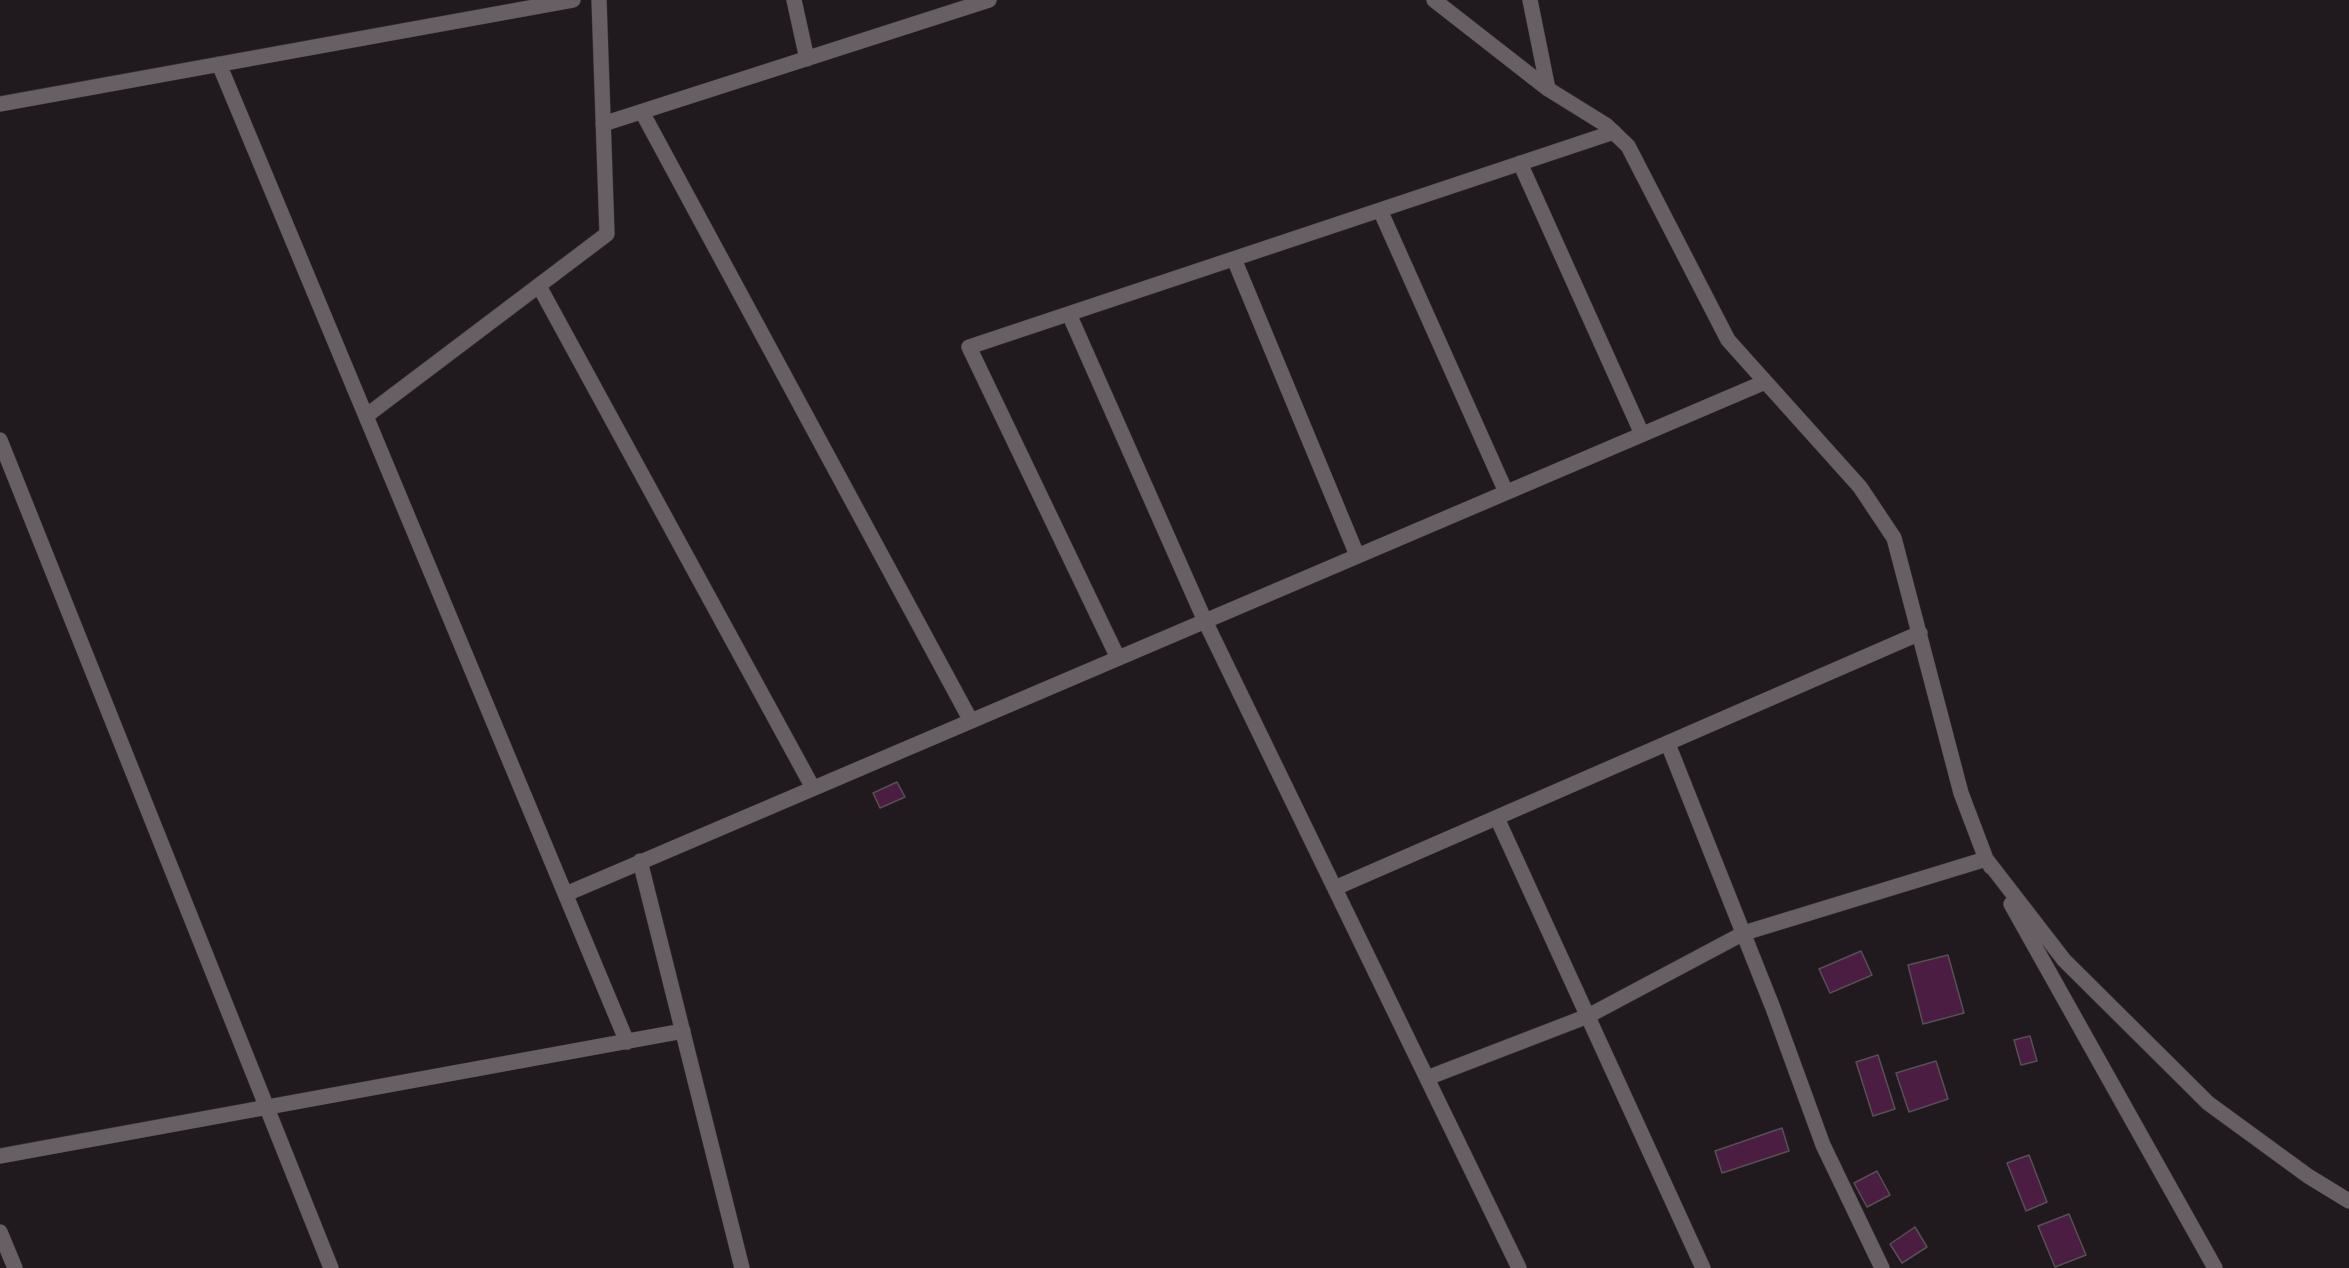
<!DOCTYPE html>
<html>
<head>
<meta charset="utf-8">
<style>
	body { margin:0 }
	canvas { display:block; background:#201a1e }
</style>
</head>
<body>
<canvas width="2349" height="1268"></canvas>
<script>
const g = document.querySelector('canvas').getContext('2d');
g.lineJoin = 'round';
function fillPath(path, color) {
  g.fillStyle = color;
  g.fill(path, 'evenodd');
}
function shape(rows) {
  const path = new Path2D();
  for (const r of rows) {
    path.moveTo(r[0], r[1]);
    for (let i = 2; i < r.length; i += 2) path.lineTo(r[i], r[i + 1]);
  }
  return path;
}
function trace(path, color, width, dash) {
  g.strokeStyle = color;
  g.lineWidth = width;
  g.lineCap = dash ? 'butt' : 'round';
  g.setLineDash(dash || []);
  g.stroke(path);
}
const building = shape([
	[897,782,905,797,880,808,873,793,897,782],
	[1861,951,1872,975,1830,993,1819,969,1861,951],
	[1948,955,1964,1013,1923,1024,1908,965,1948,955],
	[2030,1036,2037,1061,2021,1065,2014,1040,2030,1036],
	[1878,1055,1895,1109,1873,1116,1856,1062,1878,1055],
	[1936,1061,1948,1099,1909,1112,1896,1073,1936,1061],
	[1782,1128,1789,1151,1722,1173,1715,1151,1782,1128],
	[2029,1155,2047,1202,2026,1211,2007,1163,2029,1155],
	[1877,1171,1890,1195,1867,1207,1854,1183,1877,1171],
	[2069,1214,2086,1255,2055,1267,2038,1226,2069,1214],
	[1915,1227,1927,1247,1902,1263,1890,1244,1915,1227]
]);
fillPath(building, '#4c1d42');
trace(building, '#564f54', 1.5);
const minor = shape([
	[794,0,807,59],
	[1434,0,1548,89,1606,125,1628,146,1728,340,1860,487,1894,538,1961,793,1986,859,2064,960,2208,1103,2308,1176,2349,1201],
	[1530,0,1548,89],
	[219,64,627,1042],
	[0,104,573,0],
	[642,112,971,721],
	[603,124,989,0],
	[1520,163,1642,434],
	[1380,210,1506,492],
	[1234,259,1357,555],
	[539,286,813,788],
	[1069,314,1205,621,1519,1268],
	[366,416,607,234,599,0],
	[0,440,331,1268],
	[1118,658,969,347,1614,132],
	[1668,744,1773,1008,1823,1145,1882,1268],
	[1497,818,1703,1268],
	[640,861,742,1268],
	[1335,888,1920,633],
	[566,894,1765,382],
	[2011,904,2215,1268],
	[1427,1078,1588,1016,1744,933,1986,859,1991,867],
	[0,1156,683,1031],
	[0,1232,15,1268]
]);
trace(minor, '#3a3538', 16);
trace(minor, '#675f64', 15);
</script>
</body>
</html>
